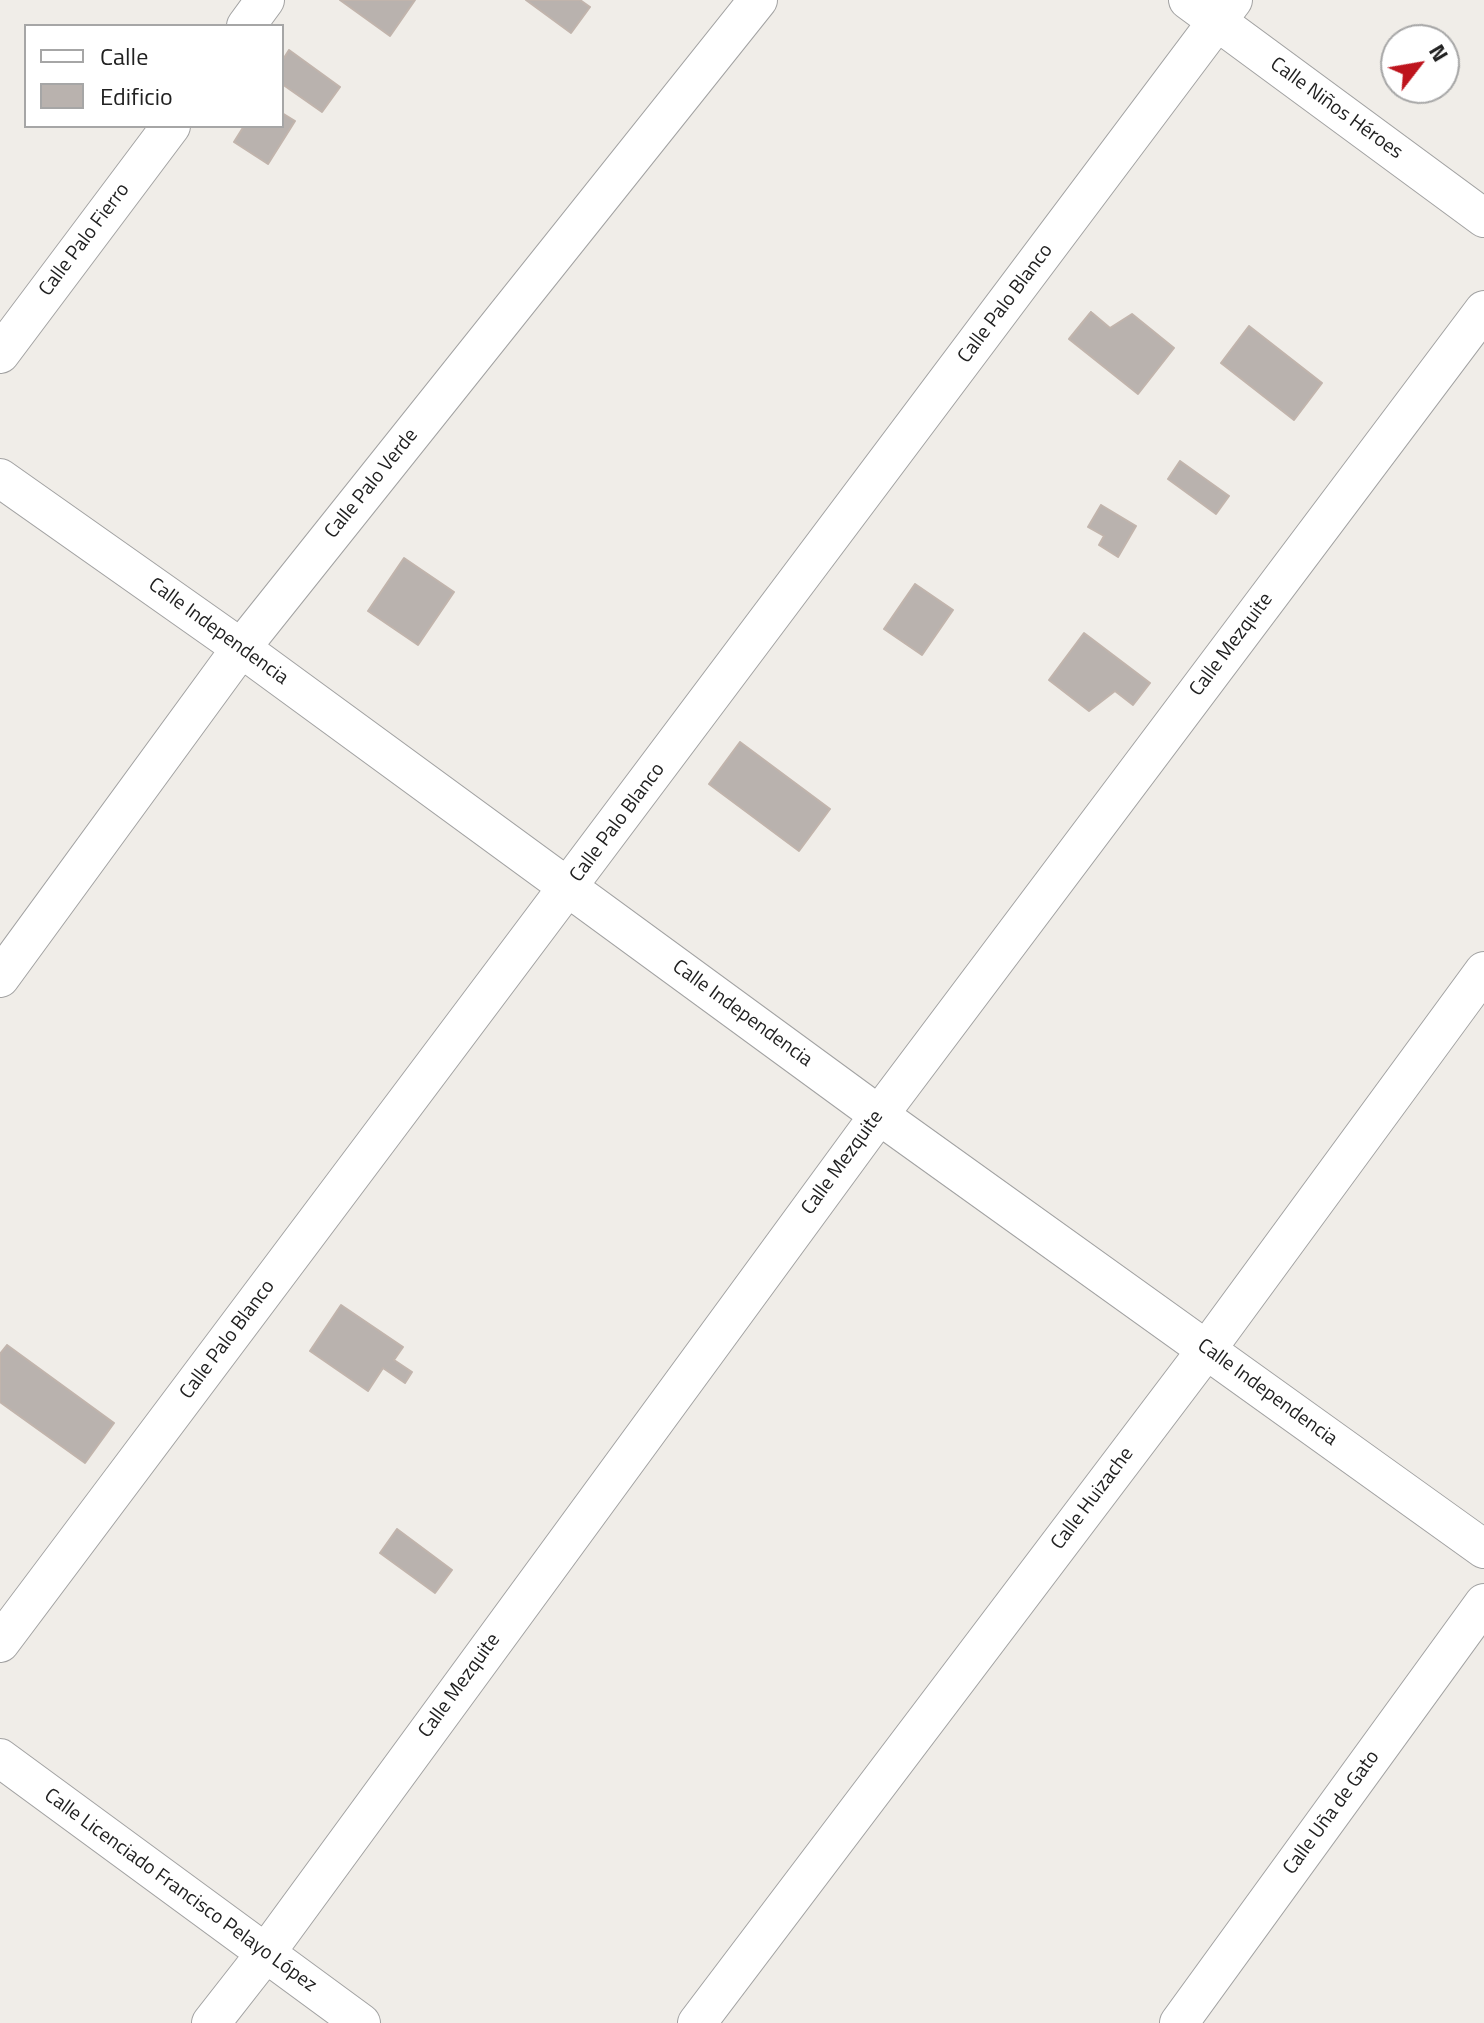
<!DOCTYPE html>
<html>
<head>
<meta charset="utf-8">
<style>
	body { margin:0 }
	#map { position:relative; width:1484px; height:2023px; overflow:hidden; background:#f0ede8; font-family:"Titillium Web",sans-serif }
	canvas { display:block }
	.legend { position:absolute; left:24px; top:24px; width:260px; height:104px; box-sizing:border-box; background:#fff; border:2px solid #a6a6a6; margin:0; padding:10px 14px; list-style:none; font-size:24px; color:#212121 }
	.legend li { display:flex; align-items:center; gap:16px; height:40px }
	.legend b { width:40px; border:2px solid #a6a6a6 }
	.north { position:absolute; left:1380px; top:24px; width:80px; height:80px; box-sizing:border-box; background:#fff; border:2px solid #a6a6a6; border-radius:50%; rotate:59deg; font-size:22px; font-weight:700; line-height:32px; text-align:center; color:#212121 }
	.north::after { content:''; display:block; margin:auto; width:28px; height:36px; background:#be141d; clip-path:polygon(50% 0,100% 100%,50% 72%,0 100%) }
</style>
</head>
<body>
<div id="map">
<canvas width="1484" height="2023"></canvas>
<ul class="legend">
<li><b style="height:10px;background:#fff"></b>Calle</li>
<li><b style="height:22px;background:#b9b2ae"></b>Edificio</li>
</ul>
<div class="north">N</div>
</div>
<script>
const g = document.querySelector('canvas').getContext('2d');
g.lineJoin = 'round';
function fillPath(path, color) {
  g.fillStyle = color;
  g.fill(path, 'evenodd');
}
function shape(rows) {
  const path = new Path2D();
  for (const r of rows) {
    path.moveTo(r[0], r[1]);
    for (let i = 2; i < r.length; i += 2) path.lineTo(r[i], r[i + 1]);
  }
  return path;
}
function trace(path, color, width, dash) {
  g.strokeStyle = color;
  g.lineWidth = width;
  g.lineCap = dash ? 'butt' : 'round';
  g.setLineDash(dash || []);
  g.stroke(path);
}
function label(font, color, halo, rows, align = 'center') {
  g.font = font + ' "Titillium Web",sans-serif';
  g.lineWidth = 6;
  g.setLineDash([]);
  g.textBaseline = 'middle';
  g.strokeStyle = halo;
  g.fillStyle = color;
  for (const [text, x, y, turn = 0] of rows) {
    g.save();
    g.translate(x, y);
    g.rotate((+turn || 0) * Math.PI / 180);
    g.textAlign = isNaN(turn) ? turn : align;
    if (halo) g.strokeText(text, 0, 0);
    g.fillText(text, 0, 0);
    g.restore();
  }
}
const building = shape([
	[340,0,415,0,390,36,340,0],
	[526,0,580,0,590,7,571,33,526,0],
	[289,50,340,87,322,112,282,84,282,61,289,50],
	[282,113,295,121,268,164,234,142,244,126,282,126,282,113],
	[1091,312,1110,328,1132,314,1174,348,1138,394,1069,339,1091,312],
	[1249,326,1322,383,1294,420,1221,363,1249,326],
	[1180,461,1229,496,1216,514,1168,479,1180,461],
	[1101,505,1136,526,1118,557,1099,545,1104,536,1088,527,1101,505],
	[404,558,454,592,418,645,368,611,404,558],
	[915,584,953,610,922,655,884,629,915,584],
	[1084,633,1150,683,1133,705,1115,691,1089,711,1049,680,1084,633],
	[740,742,830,809,799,851,709,784,740,742],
	[341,1305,403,1347,394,1360,412,1372,405,1383,383,1368,368,1391,310,1351,341,1305],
	[7,1345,114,1423,85,1463,0,1402,0,1354,7,1345],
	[397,1529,452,1570,435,1593,380,1553,397,1529]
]);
fillPath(building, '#b9b2ae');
trace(building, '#c1b4ac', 2);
const minor = shape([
	[1188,0,1484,218],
	[246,26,265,0],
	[0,354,171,126],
	[0,478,241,648,879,1115,1484,1549],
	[0,978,241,648,758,0],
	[0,1643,1233,0],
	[0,1758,361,2023],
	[211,2023,265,1954,879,1115,1484,310],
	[697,2023,1207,1349,1484,971],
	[1179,2023,1484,1603]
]);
trace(minor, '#a2a2a2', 40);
trace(minor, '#fff', 38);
label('20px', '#212121', '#fff', [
	["Calle Niños Héroes",1336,109,36],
	["Calle Palo Fierro",85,240,-53],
	["Calle Palo Blanco",1006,304,-53],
	["Calle Palo Verde",372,484,-51],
	["Calle Independencia",218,632,36],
	["Calle Mezquite",1232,645,-53],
	["Calle Palo Blanco",618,823,-53],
	["Calle Independencia",742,1014,36],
	["Calle Mezquite",843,1163,-54],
	["Calle Palo Blanco",228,1340,-53],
	["Calle Independencia",1267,1393,36],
	["Calle Huizache",1093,1499,-53],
	["Calle Mezquite",460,1686,-54],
	["Calle Uña de Gato",1332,1813,-54],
	["Calle Licenciado Francisco Pelayo López",180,1891,36]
]);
</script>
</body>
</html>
